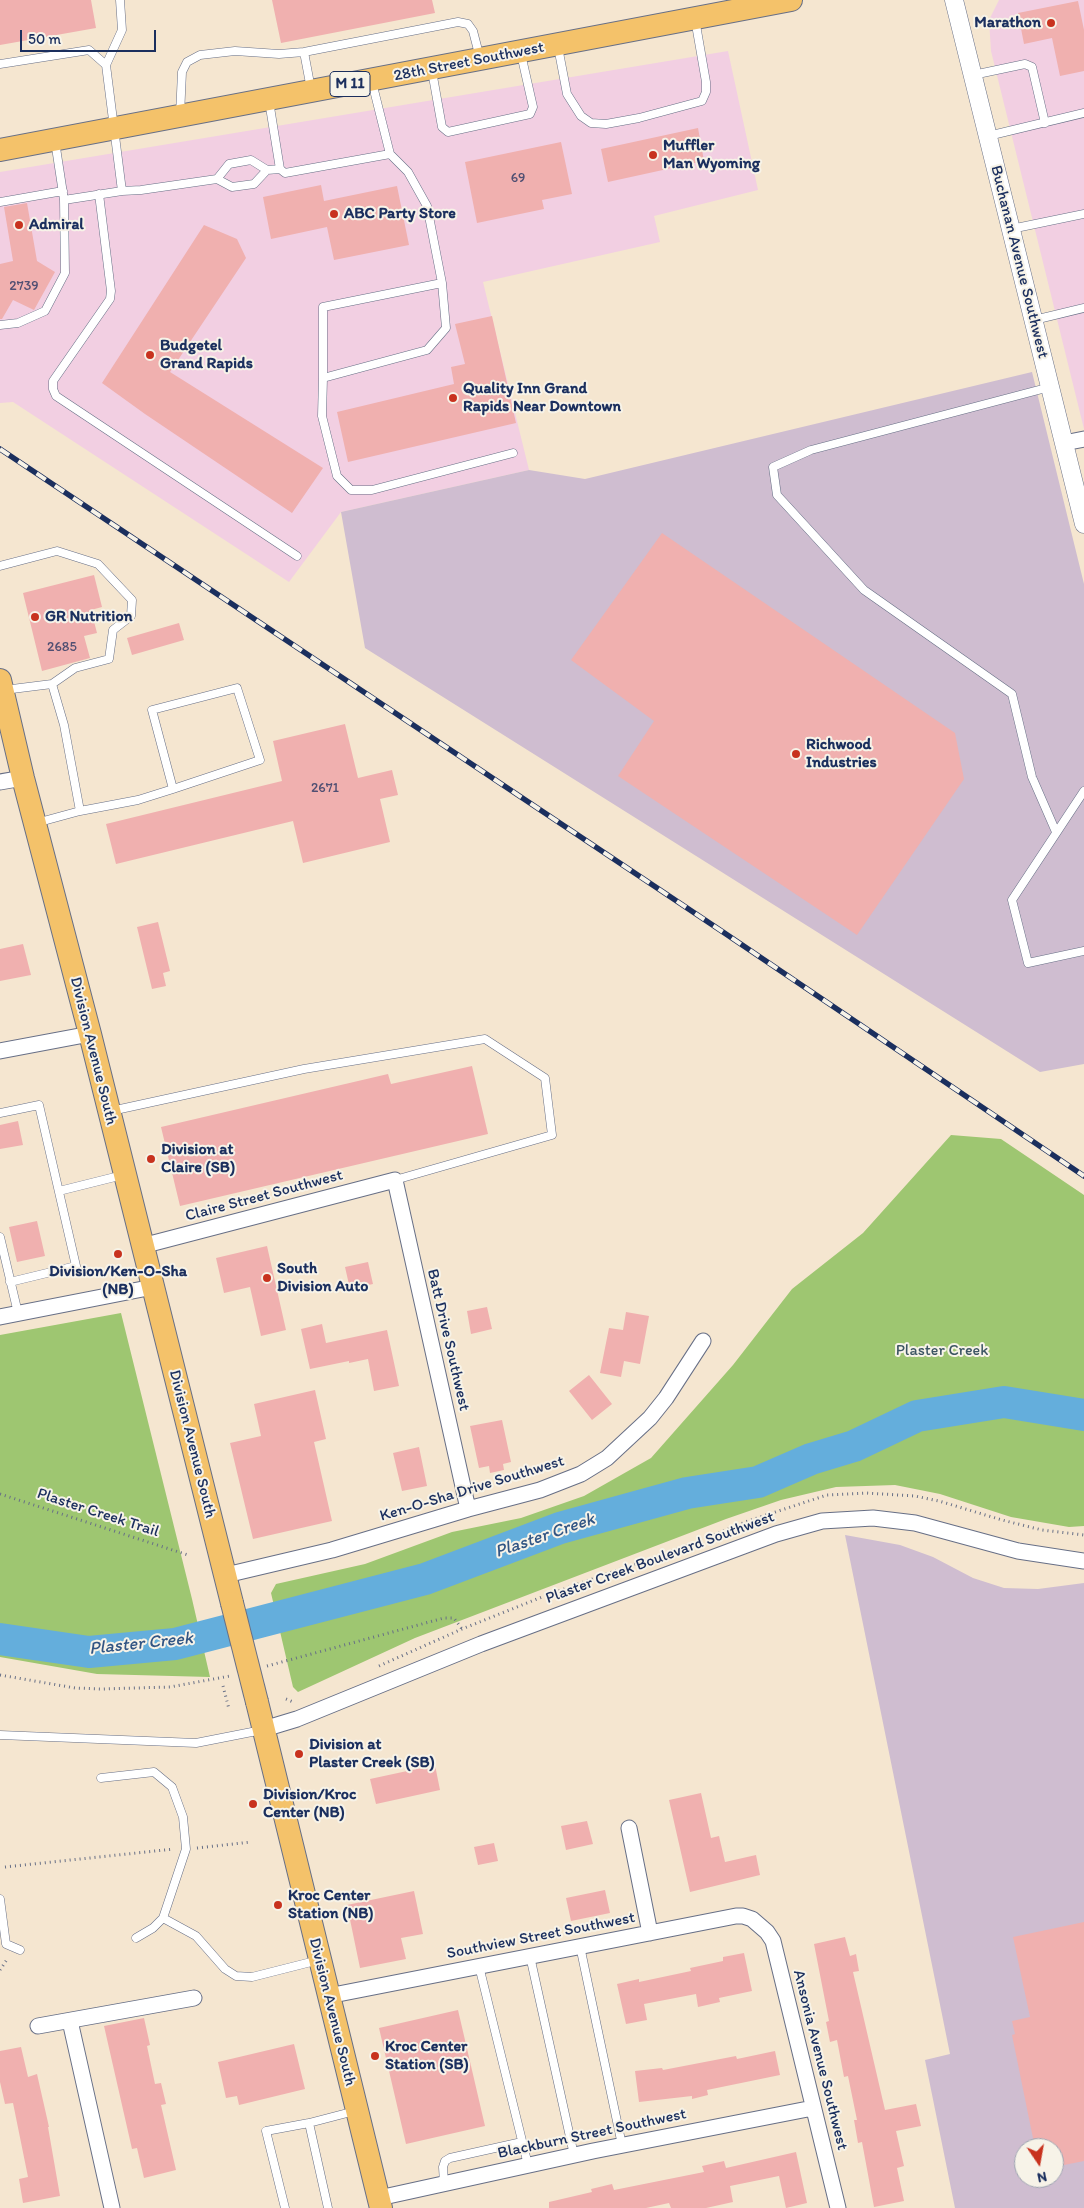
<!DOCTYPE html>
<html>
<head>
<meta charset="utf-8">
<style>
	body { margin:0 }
	#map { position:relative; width:1084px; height:2208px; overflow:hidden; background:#f5e6d0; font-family:Itim,sans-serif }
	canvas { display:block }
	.north { position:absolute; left:1014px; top:2138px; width:50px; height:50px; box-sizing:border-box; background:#f7f3e8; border:1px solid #9fa5b1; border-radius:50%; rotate:168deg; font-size:14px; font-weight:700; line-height:20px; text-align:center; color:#1b2f5e }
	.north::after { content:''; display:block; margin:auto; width:18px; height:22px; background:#c8321e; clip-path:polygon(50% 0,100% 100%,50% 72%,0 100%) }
	.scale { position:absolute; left:20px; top:30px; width:136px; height:22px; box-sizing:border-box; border:2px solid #1b2f5e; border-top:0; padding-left:6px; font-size:15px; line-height:18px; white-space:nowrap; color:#1b2f5e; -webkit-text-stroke:4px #f7f3e8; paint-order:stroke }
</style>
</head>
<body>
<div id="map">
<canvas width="1084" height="2208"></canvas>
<div class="north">N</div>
<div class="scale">50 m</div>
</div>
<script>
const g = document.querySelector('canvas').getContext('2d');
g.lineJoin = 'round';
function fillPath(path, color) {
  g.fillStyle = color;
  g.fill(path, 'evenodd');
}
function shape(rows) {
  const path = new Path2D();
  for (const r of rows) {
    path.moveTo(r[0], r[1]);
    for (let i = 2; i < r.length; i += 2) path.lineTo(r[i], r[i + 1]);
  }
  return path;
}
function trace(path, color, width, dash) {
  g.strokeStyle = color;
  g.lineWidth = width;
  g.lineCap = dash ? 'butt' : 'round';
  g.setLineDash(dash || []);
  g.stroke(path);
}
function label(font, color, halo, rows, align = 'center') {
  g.font = font + ' Itim,sans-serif';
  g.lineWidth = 4;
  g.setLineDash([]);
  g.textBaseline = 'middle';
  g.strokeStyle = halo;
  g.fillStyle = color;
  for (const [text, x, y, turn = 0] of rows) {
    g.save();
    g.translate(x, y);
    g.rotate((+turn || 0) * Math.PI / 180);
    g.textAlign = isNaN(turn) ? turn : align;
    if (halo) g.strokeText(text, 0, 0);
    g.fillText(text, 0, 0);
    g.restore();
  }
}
fillPath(shape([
	[999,0,1084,0,1084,429,991,51,989,20],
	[728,51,758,190,654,216,660,242,483,282,529,470,341,512,289,582,13,402,0,403,0,172]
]), '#f2cfe2');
fillPath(shape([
	[1032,372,1084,584,1084,1064,1040,1072,365,648,341,512,529,470,585,479],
	[845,1535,900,1545,933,1557,973,1578,1004,1588,1038,1589,1084,1583,1084,2208,955,2208,925,2060,950,2054],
	[1024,2148,1054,2148,1054,2178,1024,2178]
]), '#cfbdd0');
fillPath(shape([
	[951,1135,1001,1139,1084,1195,1084,1526,1069,1527,1011,1517,940,1494,895,1485,836,1487,781,1500,726,1519,415,1638,298,1692,293,1687,271,1593,276,1584,365,1564,452,1532,521,1518,584,1496,651,1458,733,1365,792,1289,863,1233],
	[121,1313,192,1599,210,1677,97,1674,0,1657,0,1335]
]), '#9ec671');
trace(shape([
	[0,1639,89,1652,175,1644,425,1579,560,1528,687,1493,758,1482,811,1459,854,1446,917,1416,1004,1402,1084,1415]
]), '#64aedc', 32);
fillPath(shape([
	[0,0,91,0,96,28,0,45],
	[272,0,432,0,435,13,281,43],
	[1078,1,1084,30,1084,71,1060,76,1052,38,1024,44,1018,13],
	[698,128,704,161,608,182,601,149],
	[561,142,572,194,542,200,544,209,477,223,465,162],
	[321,185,324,201,397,186,409,245,334,260,327,227,271,239,263,197],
	[27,203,37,261,55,272,34,310,13,300,2,319,0,319,0,264,13,261,4,207],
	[204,225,237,239,246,258,170,372,323,468,292,513,145,414,102,383],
	[492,316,516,423,348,462,337,412,454,384,451,367,465,364,455,324],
	[662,533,955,733,964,779,857,935,618,776,654,721,571,660],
	[94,575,102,607,91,610,97,633,84,636,90,658,42,671,23,593],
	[179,623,184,640,132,655,127,638],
	[345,724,358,778,392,770,398,795,380,799,390,842,303,863,293,821,116,864,106,824,282,781,273,741],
	[158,922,170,971,163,973,166,986,152,989,137,927],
	[23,944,31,975,0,981,0,949],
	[472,1066,488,1134,180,1206,161,1127,388,1074,391,1084],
	[18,1121,23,1145,0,1149,0,1125],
	[37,1221,45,1256,17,1262,9,1227],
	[267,1246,286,1330,261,1336,250,1287,224,1293,216,1258],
	[368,1262,373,1284,350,1289,345,1267],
	[487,1307,492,1329,471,1334,467,1311],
	[626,1312,649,1316,640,1364,624,1361,621,1377,600,1373,609,1328,623,1330],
	[322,1324,326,1343,387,1330,399,1386,374,1391,368,1359,349,1363,349,1361,310,1369,301,1329],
	[589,1375,612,1404,592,1420,569,1391],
	[315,1390,326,1439,314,1442,332,1521,253,1539,230,1443,261,1436,254,1404],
	[502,1420,511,1462,503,1464,504,1470,490,1473,489,1466,479,1468,470,1426],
	[419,1447,427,1486,402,1491,393,1453],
	[435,1765,440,1790,376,1804,370,1779],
	[701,1793,711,1838,719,1836,725,1862,756,1855,760,1875,690,1892,669,1800],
	[587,1821,593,1844,566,1850,561,1826],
	[494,1843,498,1861,478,1865,474,1847],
	[605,1890,610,1913,571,1921,566,1898],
	[414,1891,423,1934,401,1938,406,1959,360,1968,347,1905],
	[1084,1922,1084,2161,1054,2167,1054,2148,1035,2148,1012,2035,1015,2034,1012,2021,1030,2017,1013,1937],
	[845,1937,850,1956,856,1954,859,1971,853,1972,885,2110,916,2104,921,2126,896,2131,904,2166,897,2168,904,2201,874,2207,862,2142,858,2143,854,2120,857,2120,848,2076,844,2077,837,2040,830,2042,826,2022,829,2021,814,1944],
	[744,1953,752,1991,719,1998,720,2002,698,2007,696,1994,644,2004,647,2020,626,2024,617,1984,639,1979,639,1982,691,1971,690,1968,723,1961,723,1957],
	[458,2010,485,2126,406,2144,379,2028],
	[144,2018,150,2045,147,2046,155,2084,161,2083,166,2104,161,2105,176,2170,144,2178,137,2148,132,2149,104,2026],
	[294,2044,305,2089,239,2105,237,2096,226,2098,218,2062],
	[21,2047,28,2077,37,2074,49,2127,48,2127,60,2196,23,2203,19,2179,28,2177,13,2103,5,2104,0,2082,0,2051],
	[775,2051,780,2075,707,2090,708,2095,692,2099,692,2096,639,2102,635,2071,662,2068,663,2070,736,2056,737,2059],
	[796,2152,807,2203,786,2208,779,2176,730,2186,733,2202,706,2208,671,2208,669,2203,646,2208,549,2208,549,2202,592,2192,591,2189,612,2184,614,2190,704,2172,702,2166,724,2161,726,2168]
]), '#f0b0af');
const service = shape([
	[120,0,122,30,106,65,122,191,141,190,217,179,232,187,254,184,267,170],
	[558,47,567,94,581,116,591,123,606,124,639,118,702,101,706,92,706,82,695,19],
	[304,52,311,89],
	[0,64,89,50,106,65],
	[432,71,442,127,448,132,530,114,533,107,521,54],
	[973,75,1025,64,1032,67,1045,123],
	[372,82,390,154,408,172,427,206,442,283,446,328,427,350,323,378,322,416,337,476,351,490,372,490,513,453],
	[269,101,280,169,285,173,390,154],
	[180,115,182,72,187,62,200,55,235,51,279,54,304,52,458,22,468,24,473,31,480,58],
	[988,136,1084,113],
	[217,179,229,164,251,160,267,170,280,169],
	[99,194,111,291,110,299,53,381,53,389,56,396,297,556],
	[64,200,122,191],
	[0,202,63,191],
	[1011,229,1084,214],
	[1034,320,1084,308],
	[0,325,18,323,45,311,65,273,64,200,55,141],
	[323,378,323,307,442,283],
	[1050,387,811,450,773,467,777,495,864,590,1012,694,1032,777,1056,832],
	[0,566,57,551,98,564,132,600,131,616,113,630,109,659,75,668,52,684],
	[4,690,52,684,64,725,80,811],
	[1084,791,1012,900,1028,963,1084,951],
	[36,823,80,811,138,800,173,789,260,760,237,688,152,710,173,789],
	[111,1111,304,1069,485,1039,545,1078,552,1135,395,1180],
	[0,1113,39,1105,76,1266,10,1282],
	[59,1191,123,1175],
	[0,1237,18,1313],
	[0,1735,196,1743,262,1730],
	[101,1778,154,1772,172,1787,183,1817,186,1849,163,1918,153,1928,136,1938],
	[0,1899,6,1944,20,1950],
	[163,1918,196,1936,225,1969,236,1976,252,1977,319,1960],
	[580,1946,622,2145],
	[530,1956,574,2155],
	[479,1966,528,2165],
	[309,2123,328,2208],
	[444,2183,443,2167,445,2161,450,2158,522,2142],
	[285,2208,266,2131,309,2123,355,2111]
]);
const minor = shape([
	[1064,443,1084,439],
	[0,782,23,778],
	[0,1051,90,1034],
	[142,1246,395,1180,468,1509],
	[0,1317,153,1287],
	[226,1575,332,1550,468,1509,540,1490,581,1474,607,1458,650,1418,666,1398,703,1341],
	[264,1729,297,1719,481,1644,776,1534,822,1521,873,1518,915,1523,1018,1551,1084,1561],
	[629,1828,650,1933],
	[328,1996,736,1916,743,1916,752,1919,767,1932,773,1941,838,2208],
	[70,2021,112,2208],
	[38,2026,194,1998],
	[379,2198,593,2151,813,2108]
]);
const tertiary = shape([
	[954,0,1084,524]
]);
const primary = shape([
	[0,150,791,0],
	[0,680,23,778,90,1034,232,1603],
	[257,1702,381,2208]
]);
trace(service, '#676f86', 9);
trace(minor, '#676f86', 17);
trace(tertiary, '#676f86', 19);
trace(primary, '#676f86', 24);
trace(shape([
	[0,1494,188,1555],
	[267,1666,444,1618,454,1618,462,1629],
	[379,1666,462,1629,547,1595,689,1545,748,1521,827,1495,866,1493,915,1496,939,1501,1002,1520,1042,1530,1084,1535],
	[0,1675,75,1688,102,1689,170,1687,230,1676],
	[223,1686,229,1709],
	[286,1699,293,1702],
	[197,1848,251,1842],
	[5,1867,174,1849],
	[0,1970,8,1958]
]), '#676f86', 3, [1, 4]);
trace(service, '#fff', 8);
trace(minor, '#fff', 15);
trace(tertiary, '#fff', 18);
trace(primary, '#f4c26a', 22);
const rail = shape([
	[0,449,723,932,1084,1176]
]);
trace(rail, '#1b2f5e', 5.5);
trace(rail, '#f7f3e8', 4, [11]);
const primaryBridge = shape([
	[232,1603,257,1702]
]);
trace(primaryBridge, '#676f86', 24, []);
trace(primaryBridge, '#f4c26a', 22);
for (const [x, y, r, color] of [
	[1051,23,5,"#c8321e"],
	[653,155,5,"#c8321e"],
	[334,214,5,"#c8321e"],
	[19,225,5,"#c8321e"],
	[150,355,5,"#c8321e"],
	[453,398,5,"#c8321e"],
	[35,617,5,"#c8321e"],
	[796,754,5,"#c8321e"],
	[151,1159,5,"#c8321e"],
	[118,1254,5,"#c8321e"],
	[267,1278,5,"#c8321e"],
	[299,1754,5,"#c8321e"],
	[253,1804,5,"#c8321e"],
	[278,1905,5,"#c8321e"],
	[375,2056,5,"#c8321e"]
]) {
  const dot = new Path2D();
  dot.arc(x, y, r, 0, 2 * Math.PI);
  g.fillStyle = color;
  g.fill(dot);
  trace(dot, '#f7f3e8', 2);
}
label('14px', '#504f72', null, [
	["69",518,178],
	["2739",24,286],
	["2685",62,647],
	["2671",325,788]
]);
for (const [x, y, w] of [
	[350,84,40]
]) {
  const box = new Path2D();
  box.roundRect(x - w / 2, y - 12.5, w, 25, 4);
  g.fillStyle = '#f7f3e8';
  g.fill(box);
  trace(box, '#1b2f5e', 1);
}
label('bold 15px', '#1b2f5e', null, [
	["M 11",350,84]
]);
label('bold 16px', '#1b2f5e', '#f7f3e8', [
	["Marathon",1041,23,"right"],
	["Muffler",663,146],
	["Man Wyoming",663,164],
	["ABC Party Store",344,214],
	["Admiral",29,225],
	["Budgetel",160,346],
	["Grand Rapids",160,364],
	["Quality Inn Grand",463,389],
	["Rapids Near Downtown",463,407],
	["GR Nutrition",45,617],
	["Richwood",806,745],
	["Industries",806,763],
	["Division at",161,1150],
	["Claire (SB)",161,1168],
	["South",277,1269],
	["Division Auto",277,1287],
	["Division/Ken-O-Sha",118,1272,"center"],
	["(NB)",118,1290,"center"],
	["Division at",309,1745],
	["Plaster Creek (SB)",309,1763],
	["Division/Kroc",263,1795],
	["Center (NB)",263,1813],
	["Kroc Center",288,1896],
	["Station (NB)",288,1914],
	["Kroc Center",385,2047],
	["Station (SB)",385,2065]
], 'left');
label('16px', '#1b2f5e', '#f7f3e8', [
	["28th Street Southwest",469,62,-11],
	["Buchanan Avenue Southwest",1019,262,76],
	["Division Avenue South",93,1051,76],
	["Claire Street Southwest",264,1196,-15],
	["Batt Drive Southwest",448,1340,77],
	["Division Avenue South",192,1444,76],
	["Ken-O-Sha Drive Southwest",472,1489,-17],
	["Plaster Creek Trail",98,1513,18],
	["Plaster Creek Boulevard Southwest",660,1558,-20],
	["Southview Street Southwest",541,1936,-11],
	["Division Avenue South",332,2012,76],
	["Ansonia Avenue Southwest",820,2060,76],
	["Blackburn Street Southwest",592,2134,-12]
]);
label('16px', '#3c5563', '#f7f3e8', [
	["Plaster Creek",942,1351]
]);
label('italic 18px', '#315584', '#f7f3e8', [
	["Plaster Creek",545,1536,-19],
	["Plaster Creek",141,1644,-6]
]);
</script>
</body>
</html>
